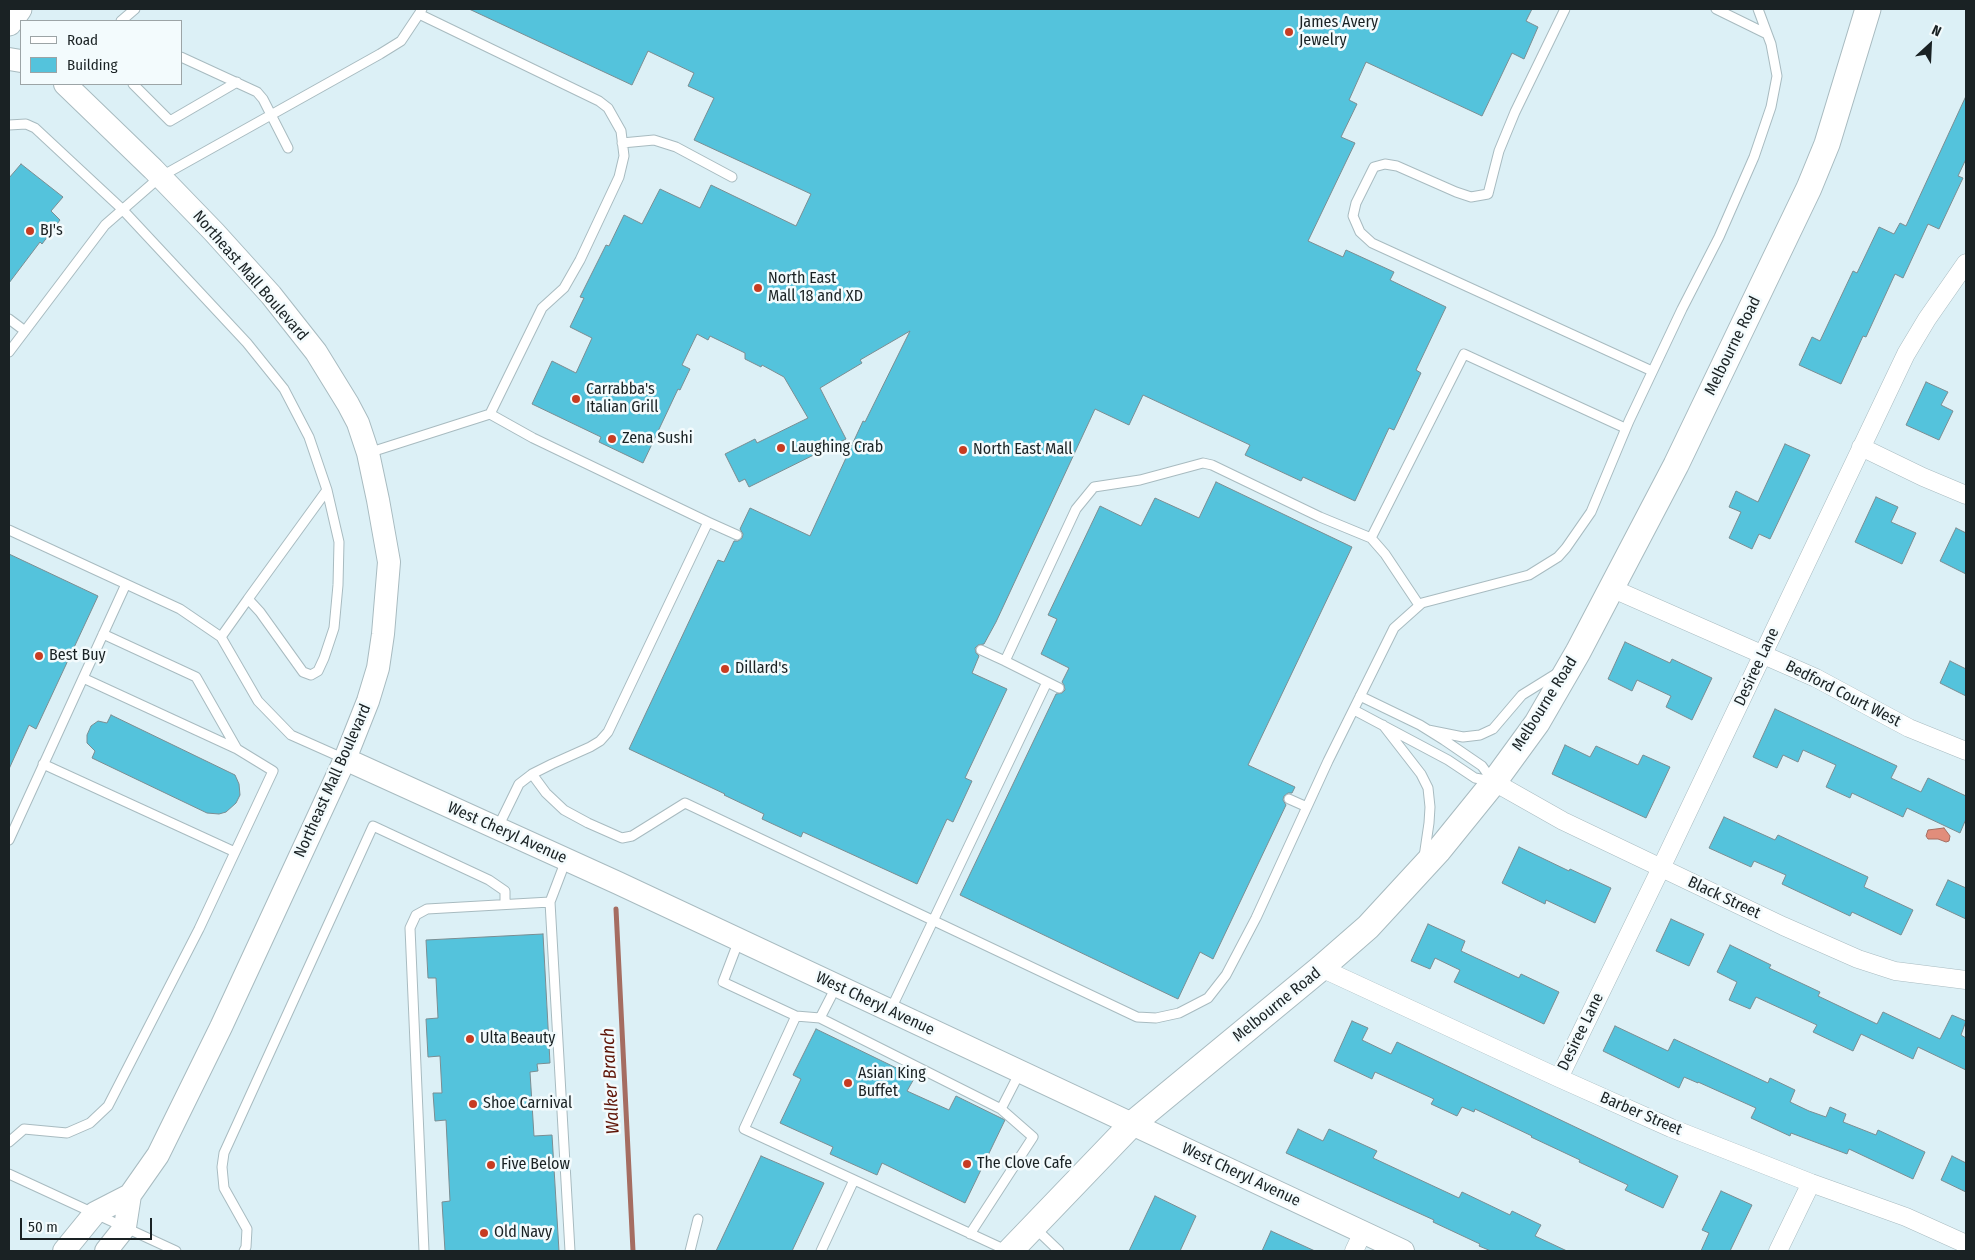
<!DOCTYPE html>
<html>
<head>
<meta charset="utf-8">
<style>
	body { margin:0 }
	#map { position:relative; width:1975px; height:1260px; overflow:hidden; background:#dcf0f6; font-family:"Fira Sans Condensed",sans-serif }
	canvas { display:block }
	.frame { position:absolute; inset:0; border:10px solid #1a2224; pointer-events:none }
	.legend { position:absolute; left:20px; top:20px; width:162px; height:65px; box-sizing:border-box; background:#f3fbfd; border:1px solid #9ca4a6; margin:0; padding:6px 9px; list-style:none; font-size:15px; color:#1a2224 }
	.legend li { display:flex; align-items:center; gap:10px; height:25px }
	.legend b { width:25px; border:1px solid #9ca4a6 }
	.north { position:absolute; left:1905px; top:20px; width:50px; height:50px; -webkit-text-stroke:4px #f3fbfd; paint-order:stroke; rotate:25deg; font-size:14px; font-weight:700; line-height:20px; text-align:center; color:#1a2224 }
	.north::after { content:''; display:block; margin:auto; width:18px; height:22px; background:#1a2224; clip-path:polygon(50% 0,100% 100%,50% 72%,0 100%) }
	.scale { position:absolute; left:20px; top:1218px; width:132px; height:22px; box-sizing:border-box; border:2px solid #1a2224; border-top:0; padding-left:6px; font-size:15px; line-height:18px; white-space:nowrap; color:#1a2224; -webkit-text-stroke:4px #f3fbfd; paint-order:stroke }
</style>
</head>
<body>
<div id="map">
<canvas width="1975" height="1260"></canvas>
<div class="frame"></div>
<ul class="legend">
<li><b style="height:6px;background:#fff"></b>Road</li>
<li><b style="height:14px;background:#54c3dc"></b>Building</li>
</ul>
<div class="north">N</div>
<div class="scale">50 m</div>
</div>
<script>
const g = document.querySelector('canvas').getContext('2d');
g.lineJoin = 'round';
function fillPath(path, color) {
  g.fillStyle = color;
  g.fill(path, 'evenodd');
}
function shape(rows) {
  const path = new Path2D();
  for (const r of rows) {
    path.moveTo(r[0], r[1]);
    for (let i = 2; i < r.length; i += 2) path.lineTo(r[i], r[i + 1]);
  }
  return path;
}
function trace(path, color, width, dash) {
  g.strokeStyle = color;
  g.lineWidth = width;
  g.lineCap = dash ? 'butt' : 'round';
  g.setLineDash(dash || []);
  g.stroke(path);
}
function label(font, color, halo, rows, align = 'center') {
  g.font = font + ' "Fira Sans Condensed",sans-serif';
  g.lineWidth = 5;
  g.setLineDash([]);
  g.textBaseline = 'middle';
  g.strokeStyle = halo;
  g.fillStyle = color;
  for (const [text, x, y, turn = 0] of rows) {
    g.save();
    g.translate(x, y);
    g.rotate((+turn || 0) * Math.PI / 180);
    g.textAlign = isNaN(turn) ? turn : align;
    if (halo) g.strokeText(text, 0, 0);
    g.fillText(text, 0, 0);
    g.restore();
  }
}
const water = shape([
	[1944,828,1950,836,1949,841,1946,842,1938,839,1928,839,1926,836,1928,830,1944,828]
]);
fillPath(water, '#e18d7b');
trace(water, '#a56d61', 1);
trace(shape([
	[616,909,633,1251]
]), '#a56d61', 5);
const building = shape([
	[469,9,1532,9,1526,21,1538,27,1524,59,1512,53,1482,116,1366,62,1349,100,1357,104,1341,137,1355,143,1308,241,1343,257,1346,250,1394,272,1390,280,1446,307,1416,370,1421,373,1394,430,1389,428,1355,501,1303,477,1301,481,1245,455,1250,445,1143,395,1129,425,1095,409,996,622,984,644,978,645,975,648,976,653,979,656,972,673,1007,689,965,778,972,781,953,822,947,819,917,884,803,832,801,837,762,819,764,814,724,795,725,794,629,749,718,560,724,562,734,541,738,541,742,538,743,534,740,529,750,508,810,536,863,421,865,422,910,331,860,360,862,363,820,388,846,439,749,487,745,479,739,482,725,454,755,439,757,443,808,418,784,377,762,365,761,367,745,359,745,353,710,336,708,340,697,334,682,365,690,369,680,390,678,389,643,463,599,442,601,437,532,404,552,361,576,373,592,338,570,327,584,298,580,297,606,245,609,246,624,215,642,224,660,189,700,208,711,185,796,226,811,194,694,140,714,98,688,86,694,73,648,51,632,85,469,9],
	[1966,96,1966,159,1958,176,1963,178,1939,229,1928,224,1903,278,1895,274,1866,337,1863,336,1841,384,1799,365,1812,337,1820,341,1853,271,1857,273,1879,227,1894,234,1900,223,1906,226,1966,96],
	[21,164,63,197,51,211,60,220,42,244,40,242,9,283,9,178,21,164],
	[1926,382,1948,392,1941,405,1953,411,1939,440,1906,425,1926,382],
	[1785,444,1810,455,1770,539,1759,534,1752,549,1729,538,1741,512,1729,507,1736,491,1758,502,1785,444],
	[1216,482,1352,547,1248,765,1295,787,1292,793,1288,793,1284,796,1283,800,1286,805,1213,959,1200,952,1178,999,960,895,1056,694,1062,693,1065,690,1064,685,1062,682,1069,668,1041,654,1057,619,1048,615,1100,506,1141,526,1155,498,1199,518,1216,482],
	[1876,497,1898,507,1891,522,1916,533,1902,564,1855,542,1876,497],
	[1956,528,1966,533,1966,574,1940,561,1956,528],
	[9,554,98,596,36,729,29,725,9,769,9,554],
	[1625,642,1670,663,1672,659,1712,678,1692,720,1666,707,1671,696,1637,680,1632,691,1608,679,1625,642],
	[1950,661,1966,669,1966,696,1940,683,1950,661],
	[1775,709,1897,766,1891,778,1921,792,1928,778,1966,796,1966,819,1960,833,1907,808,1903,817,1852,793,1850,798,1826,787,1836,765,1803,750,1798,762,1783,755,1777,768,1753,757,1775,709],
	[111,715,235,775,239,784,240,795,236,803,226,812,219,814,207,813,92,758,95,751,87,743,87,735,91,726,98,721,107,723,111,715],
	[1565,745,1590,757,1596,746,1638,765,1643,755,1670,767,1646,818,1552,774,1565,745],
	[1724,817,1775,840,1778,835,1868,877,1864,887,1913,910,1901,935,1852,912,1850,916,1782,884,1786,875,1754,861,1751,867,1709,848,1724,817],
	[1519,847,1569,871,1570,869,1611,888,1595,923,1546,900,1545,904,1502,883,1519,847],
	[1948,880,1966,888,1966,919,1936,905,1948,880],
	[1671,919,1704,934,1689,966,1656,951,1671,919],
	[1428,924,1465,941,1461,951,1519,978,1521,974,1559,992,1544,1024,1454,982,1460,970,1435,958,1430,969,1411,961,1428,924],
	[543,934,550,1063,537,1064,538,1071,530,1072,534,1136,552,1135,559,1251,445,1251,442,1202,450,1201,446,1120,435,1121,433,1093,442,1093,440,1056,428,1057,426,1019,438,1018,436,978,428,978,426,940,543,934],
	[1730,945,1771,965,1769,968,1820,992,1818,996,1877,1024,1883,1012,1940,1039,1952,1015,1966,1021,1961,1035,1966,1038,1966,1070,1918,1047,1913,1059,1861,1034,1853,1051,1813,1032,1817,1025,1756,997,1750,1009,1729,1000,1737,982,1717,972,1730,945],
	[1352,1021,1368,1028,1362,1040,1391,1054,1397,1042,1678,1176,1663,1208,1625,1190,1628,1185,1579,1162,1580,1160,1531,1137,1532,1136,1475,1109,1474,1112,1462,1107,1457,1116,1431,1104,1434,1099,1375,1072,1372,1079,1334,1061,1352,1021],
	[1615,1026,1668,1051,1674,1039,1768,1083,1770,1078,1795,1090,1790,1102,1809,1111,1826,1117,1830,1107,1846,1114,1843,1122,1876,1135,1878,1130,1925,1152,1913,1179,1849,1149,1847,1154,1791,1133,1790,1136,1751,1118,1756,1108,1698,1082,1698,1083,1684,1077,1679,1088,1603,1051,1615,1026],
	[816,1029,915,1077,907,1091,949,1110,956,1096,1005,1120,965,1203,882,1163,877,1175,830,1154,833,1147,780,1123,801,1079,793,1075,816,1029],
	[1298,1129,1323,1141,1329,1129,1377,1151,1373,1158,1459,1198,1462,1192,1510,1215,1512,1211,1541,1225,1535,1236,1567,1251,1491,1251,1479,1246,1480,1244,1433,1222,1434,1220,1286,1153,1298,1129],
	[761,1156,824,1183,792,1251,716,1251,761,1156],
	[1952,1156,1966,1163,1966,1192,1941,1180,1952,1156],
	[1721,1191,1752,1205,1730,1251,1701,1251,1709,1233,1702,1230,1721,1191],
	[1155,1196,1196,1216,1180,1251,1129,1251,1155,1196],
	[1271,1231,1315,1251,1262,1251,1271,1231]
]);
fillPath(building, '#54c3dc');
trace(building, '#7a8d92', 1);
const service = shape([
	[422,9,419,14,599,101,608,108,621,131,624,156,619,177,580,260,564,288,542,308,490,414,533,438,708,522,608,732,600,741,590,747,552,764,532,774,519,784,498,827],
	[1565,9,1515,112,1499,151,1488,194,1471,197,1456,192,1397,166,1385,164,1374,167,1356,203,1353,216,1360,232,1372,243,1652,371],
	[1716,9,1767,34],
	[121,21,135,9],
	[181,57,257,92,263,99,288,148],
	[133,84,170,121,237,82],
	[9,125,26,124,35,128,122,209,247,343,284,389,309,437,327,490,339,542,338,585,334,628,324,658,318,671,311,675,303,672,260,612,248,599,221,637],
	[622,143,654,140,676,147,732,177],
	[9,319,25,331],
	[9,352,105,225,160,177,380,54,401,41,419,14],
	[368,453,490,414],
	[708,522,737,535],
	[9,530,180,609,221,637,258,701,291,735,345,759],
	[1371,538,1464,354,1625,428],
	[248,599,327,490],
	[103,634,196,677,237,749],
	[981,650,1005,661],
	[1047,682,1059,688],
	[1360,696,1420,725,1444,740,1482,766,1492,780],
	[1354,710,1448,760,1475,778,1491,781],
	[1383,725,1421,774,1428,788,1430,807,1429,823,1424,857],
	[1428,730,1463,737,1480,735,1493,729,1522,695,1559,672],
	[43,764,235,852],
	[532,774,546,793,564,810,588,823,622,838,632,836,685,803,1137,1017,1156,1018,1179,1013,1208,998,1226,975,1256,918,1328,761,1394,628,1422,603,1529,575,1558,557,1566,548,1591,512,1629,421,1682,309,1719,237,1754,157,1771,107,1777,76,1771,44,1758,9],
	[1289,799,1307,807],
	[9,840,126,584],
	[566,860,550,902,570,1251],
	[739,940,723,982,796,1016,820,1018,1001,1109,1033,1137,970,1234],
	[890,1011,1047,682,1005,661,1076,509,1094,487,1140,480,1203,463,1212,465,1320,517,1371,538,1385,554,1419,605],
	[796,1016,744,1129,1008,1251],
	[820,1018,837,985],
	[1001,1109,1020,1072],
	[9,1142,24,1129,67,1133,90,1123,108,1106,199,929,273,771,237,749,83,678],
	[9,1174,176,1251],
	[1035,1228,1059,1251],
	[244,1251,246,1247,247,1229,224,1188,222,1167,224,1153,373,826,489,880,505,891,505,904],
	[424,1251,410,928,416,915,427,909,550,902],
	[690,1251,698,1219],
	[821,1251,854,1180]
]);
const minor = shape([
	[1861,447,1923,477,1966,495],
	[1611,588,1816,678,1909,728,1966,751],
	[1494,782,1563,821,1783,926,1858,959,1895,971,1966,980],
	[1321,968,1559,1078,1671,1128,1811,1183,1906,1217,1966,1244],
	[1559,1078,1661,868,1906,354,1927,319,1966,263],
	[1354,1251,1363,1232],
	[1778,1251,1811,1183]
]);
const tertiary = shape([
	[9,59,21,61],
	[65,84,153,169,214,232,271,295,316,352,348,404,358,423,368,453,378,500,389,562,383,634,378,668,368,701,345,759,221,1027,158,1155,130,1195,125,1227,106,1251],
	[345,759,618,883,1403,1251],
	[64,1251,95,1213,130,1195]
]);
const secondary = shape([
	[9,23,19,9],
	[1010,1251,1132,1124,1321,968,1368,927,1439,850,1494,782,1537,723,1578,652,1676,465,1809,188,1827,144,1868,9]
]);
trace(service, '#a8bbc0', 11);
trace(minor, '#a8bbc0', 19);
trace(tertiary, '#a8bbc0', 24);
trace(secondary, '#a8bbc0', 27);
trace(service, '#fff', 9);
trace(minor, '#fff', 18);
trace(tertiary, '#fff', 22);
trace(secondary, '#fff', 25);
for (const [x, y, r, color] of [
	[1289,32,5,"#c73c22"],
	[30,231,5,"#c73c22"],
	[758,288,5,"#c73c22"],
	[576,399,5,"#c73c22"],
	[612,439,5,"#c73c22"],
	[781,448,5,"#c73c22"],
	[963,450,5,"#c73c22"],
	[39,656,5,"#c73c22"],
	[725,669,5,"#c73c22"],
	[470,1039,5,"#c73c22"],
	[848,1083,5,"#c73c22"],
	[473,1104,5,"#c73c22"],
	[967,1164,5,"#c73c22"],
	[491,1165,5,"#c73c22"],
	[484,1233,5,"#c73c22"]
]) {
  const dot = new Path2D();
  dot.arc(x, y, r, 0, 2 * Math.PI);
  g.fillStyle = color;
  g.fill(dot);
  trace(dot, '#f3fbfd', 2);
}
label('16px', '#1a2224', '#f3fbfd', [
	["James Avery",1299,23],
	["Jewelry",1299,41],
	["BJ's",40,231],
	["North East",768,279],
	["Mall 18 and XD",768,297],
	["Carrabba's",586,390],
	["Italian Grill",586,408],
	["Zena Sushi",622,439],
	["Laughing Crab",791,448],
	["North East Mall",973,450],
	["Best Buy",49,656],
	["Dillard's",735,669],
	["Ulta Beauty",480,1039],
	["Asian King",858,1074],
	["Buffet",858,1092],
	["Shoe Carnival",483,1104],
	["The Clove Cafe",977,1164],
	["Five Below",501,1165],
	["Old Navy",494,1233]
], 'left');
label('16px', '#1a2224', '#f3fbfd', [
	["Northeast Mall Boulevard",250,276,49],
	["Melbourne Road",1733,346,-64],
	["Desiree Lane",1757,667,-65],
	["Bedford Court West",1843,694,27],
	["Melbourne Road",1545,704,-58],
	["Northeast Mall Boulevard",333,781,-66],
	["West Cheryl Avenue",507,833,24],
	["Black Street",1724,898,25],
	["West Cheryl Avenue",875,1004,25],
	["Melbourne Road",1277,1005,-39],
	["Desiree Lane",1581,1032,-64],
	["Barber Street",1641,1114,23],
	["West Cheryl Avenue",1241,1175,25]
]);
label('italic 18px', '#5f1507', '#f3fbfd', [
	["Walker Branch",611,1081,-93]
]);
</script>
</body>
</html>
